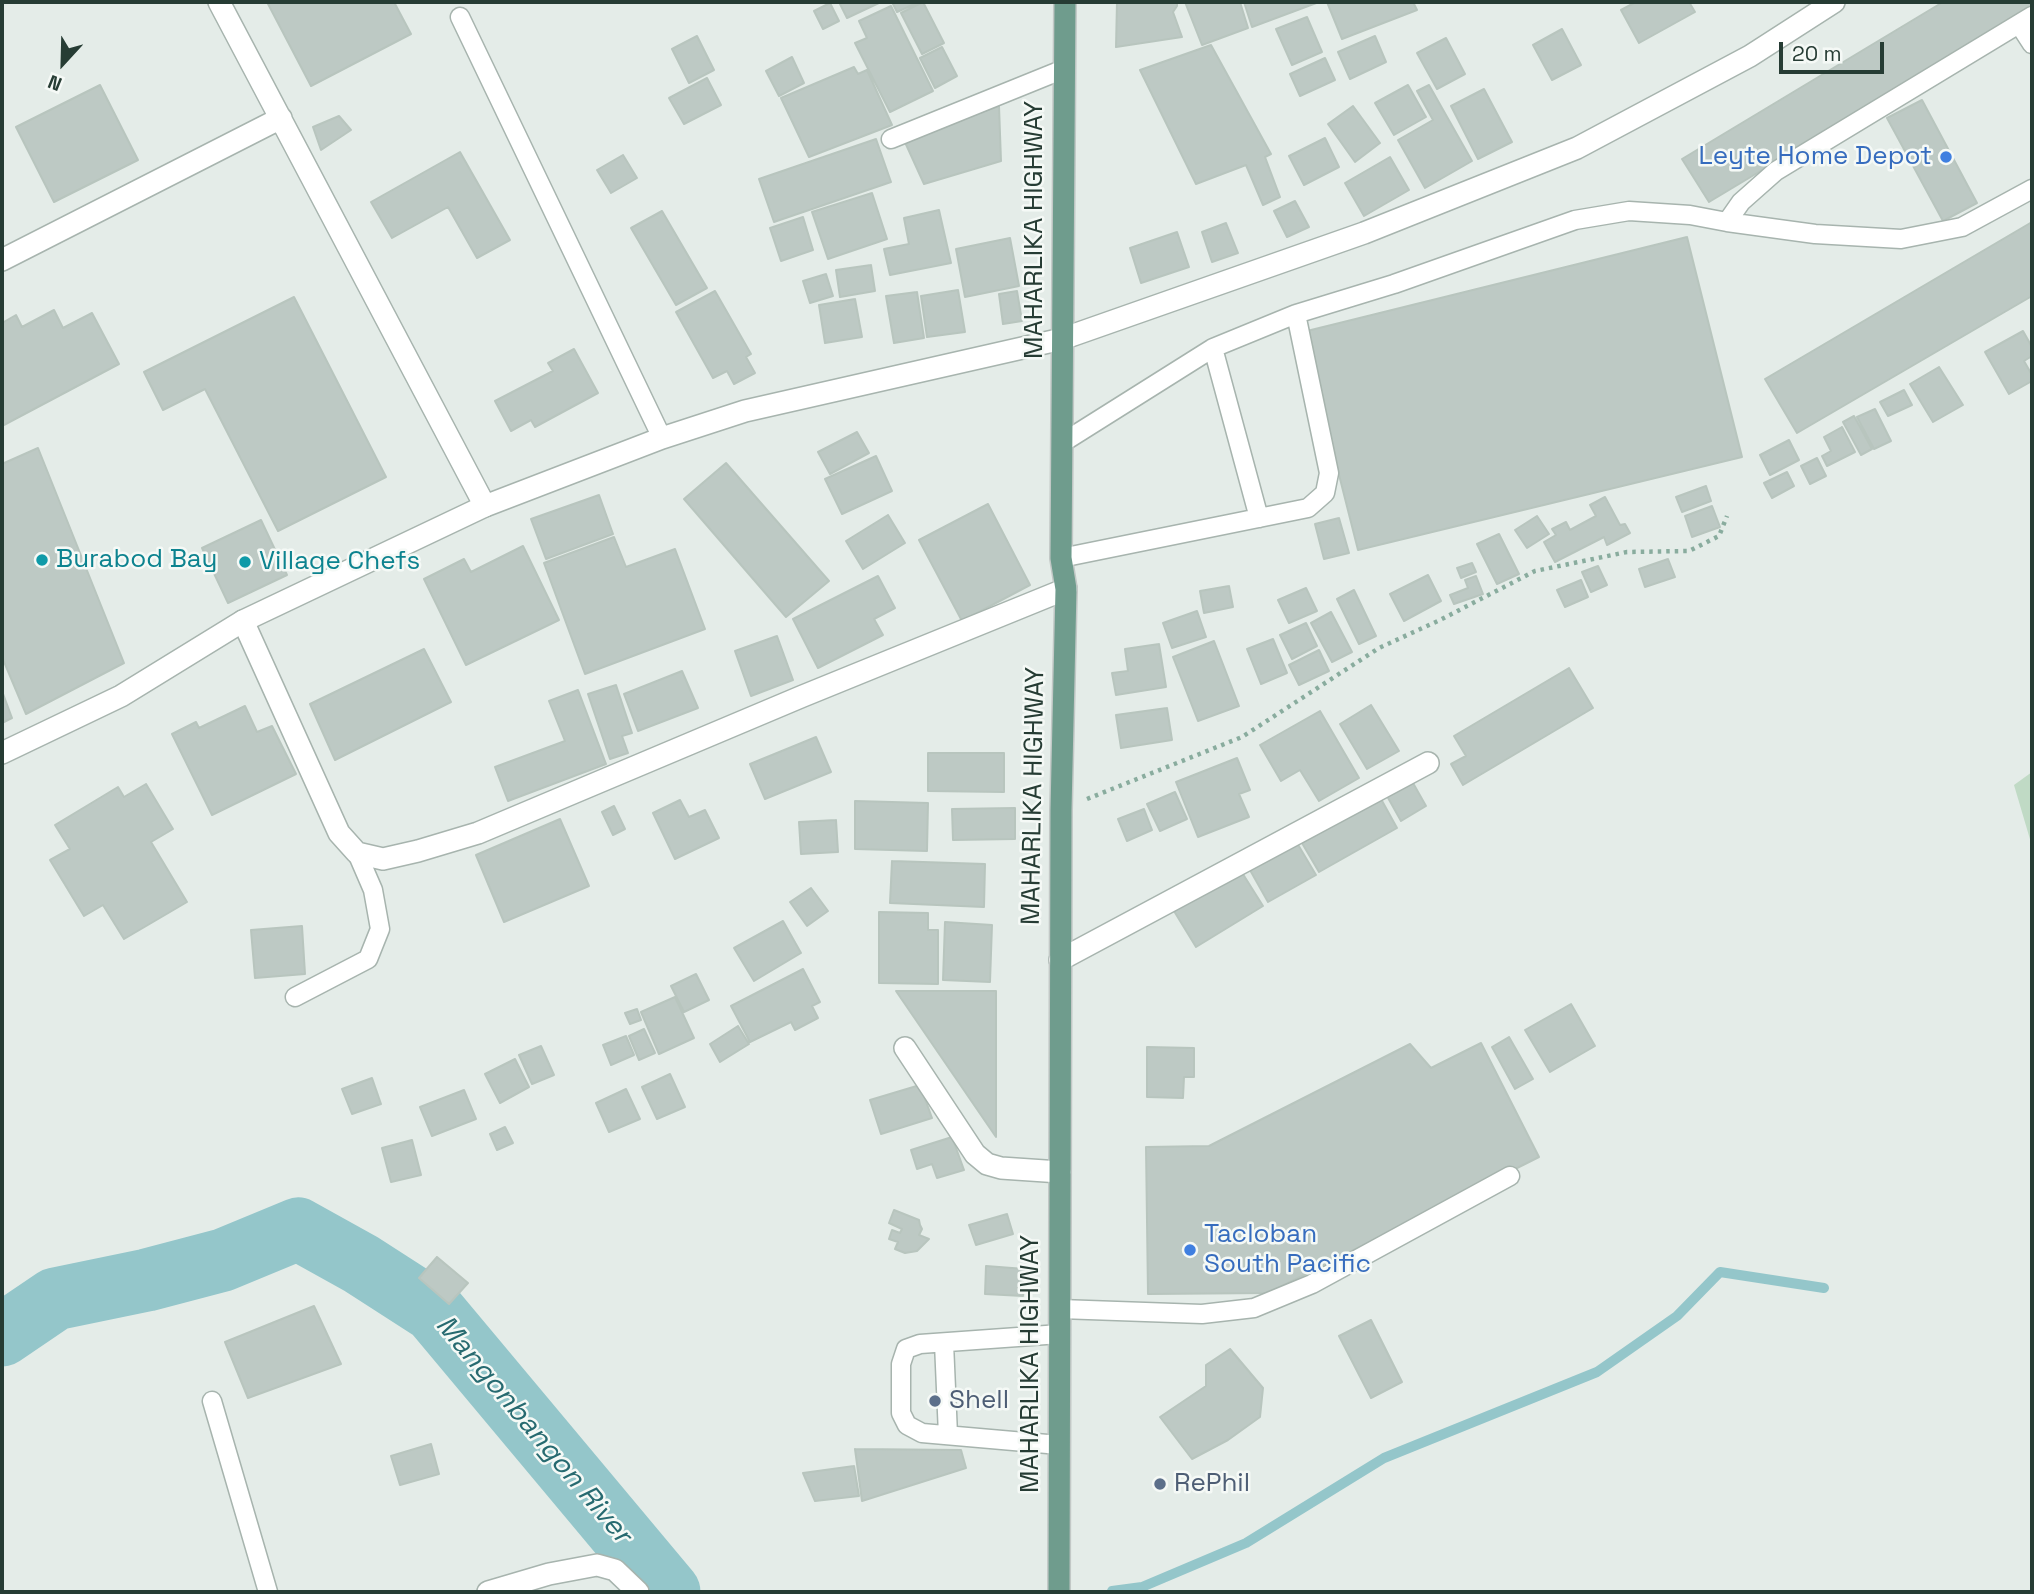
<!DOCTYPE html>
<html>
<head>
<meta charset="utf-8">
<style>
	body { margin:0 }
	#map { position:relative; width:2034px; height:1594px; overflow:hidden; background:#e4ece8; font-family:"Space Grotesk",sans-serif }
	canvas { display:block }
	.frame { position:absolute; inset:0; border:4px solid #263c34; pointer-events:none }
	.north { position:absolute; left:28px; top:28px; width:70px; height:70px; -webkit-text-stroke:5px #f5f9f6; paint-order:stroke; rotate:202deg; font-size:19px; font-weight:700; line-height:28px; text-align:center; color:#263c34 }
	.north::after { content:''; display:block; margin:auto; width:24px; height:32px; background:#263c34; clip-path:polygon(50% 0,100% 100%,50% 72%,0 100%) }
	.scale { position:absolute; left:1779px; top:42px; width:105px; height:32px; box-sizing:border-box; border:4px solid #263c34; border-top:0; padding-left:9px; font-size:21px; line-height:24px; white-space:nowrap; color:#263c34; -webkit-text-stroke:5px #f5f9f6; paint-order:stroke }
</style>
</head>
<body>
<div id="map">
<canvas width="2034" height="1594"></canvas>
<div class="frame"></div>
<div class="north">N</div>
<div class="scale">20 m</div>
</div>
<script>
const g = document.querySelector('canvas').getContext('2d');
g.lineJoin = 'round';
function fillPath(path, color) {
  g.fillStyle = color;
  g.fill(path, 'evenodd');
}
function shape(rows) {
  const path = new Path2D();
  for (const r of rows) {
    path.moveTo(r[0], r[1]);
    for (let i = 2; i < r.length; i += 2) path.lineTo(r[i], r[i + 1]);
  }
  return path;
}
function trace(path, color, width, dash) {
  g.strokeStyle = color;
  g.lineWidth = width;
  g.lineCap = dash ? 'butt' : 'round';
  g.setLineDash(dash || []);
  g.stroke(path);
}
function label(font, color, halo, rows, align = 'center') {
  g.font = font + ' "Space Grotesk",sans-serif';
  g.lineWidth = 5;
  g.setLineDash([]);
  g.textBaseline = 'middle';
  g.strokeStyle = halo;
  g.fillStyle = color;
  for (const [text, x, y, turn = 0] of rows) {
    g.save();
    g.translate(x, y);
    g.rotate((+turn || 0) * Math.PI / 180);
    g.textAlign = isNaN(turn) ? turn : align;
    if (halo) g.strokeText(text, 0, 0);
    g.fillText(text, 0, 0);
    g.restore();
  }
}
fillPath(shape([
	[2032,772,2032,846,2014,785]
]), '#c0dac5');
trace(shape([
	[1112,1591,1142,1587,1246,1543,1384,1458,1597,1372,1677,1316,1720,1272,1824,1288]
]), '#94c6ca', 10);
trace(shape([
	[2,1335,55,1299,147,1280,223,1260,298,1229,361,1264,434,1311,669,1592]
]), '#94c6ca', 63);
const building = shape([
	[267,2,346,2,347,3,394,2,411,34,311,86,267,2],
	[839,2,881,2,847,18,839,2],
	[892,2,919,2,897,12,892,2],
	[923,2,944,43,922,54,901,13,923,2],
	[1117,2,1177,2,1177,6,1173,12,1182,37,1116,47,1117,2],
	[1185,2,1240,2,1248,28,1202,45,1185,2],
	[1244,2,1319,2,1252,27,1244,2],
	[1327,2,1413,2,1417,10,1342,39,1327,2],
	[1636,2,1689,2,1695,12,1639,43,1621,10,1636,2],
	[1943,2,2032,2,2032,8,1709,202,1682,159,1943,2],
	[830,3,839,21,823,29,814,11,830,3],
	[891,6,933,91,890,112,855,43,867,38,859,21,891,6],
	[1307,17,1322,52,1292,65,1276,29,1307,17],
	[1562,29,1581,65,1552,80,1533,45,1562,29],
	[697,36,714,70,689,83,672,49,697,36],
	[1375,36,1386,62,1350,79,1338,52,1375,36],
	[1446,38,1465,74,1437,89,1417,53,1446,38],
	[1211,45,1271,154,1265,157,1280,197,1263,205,1246,165,1196,184,1140,70,1211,45],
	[942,47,957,76,935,88,920,58,942,47],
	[792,57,804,83,779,96,766,71,792,57],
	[1325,58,1335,80,1300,96,1290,74,1325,58],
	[854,67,858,74,867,70,892,125,809,157,781,98,854,67],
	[707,78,721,105,684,124,669,98,707,78],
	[100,85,138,160,54,202,16,127,100,85],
	[1408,85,1426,117,1394,135,1375,103,1408,85],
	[1429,85,1472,161,1425,188,1398,140,1433,120,1417,91,1429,85],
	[1484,89,1512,142,1478,159,1451,106,1484,89],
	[1922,100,1977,203,1943,221,1887,118,1922,100],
	[999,106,1001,161,924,184,904,140,999,106],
	[1353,106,1380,143,1355,162,1328,124,1353,106],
	[339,116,351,130,321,150,313,127,339,116],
	[1325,138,1339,167,1304,185,1289,156,1325,138],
	[876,139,891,182,774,222,759,179,876,139],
	[460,152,510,240,477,258,448,207,392,238,371,202,460,152],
	[623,155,637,178,611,193,597,170,623,155],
	[1390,157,1409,190,1364,216,1345,183,1390,157],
	[872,193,887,239,828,259,812,212,872,193],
	[1295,201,1309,227,1287,237,1274,211,1295,201],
	[939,210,951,263,890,275,884,249,909,244,904,218,939,210],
	[662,211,707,288,676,305,631,228,662,211],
	[803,217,813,250,781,261,770,228,803,217],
	[2032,222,2032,296,1797,433,1765,379,2032,222],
	[1226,223,1238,253,1212,262,1202,232,1226,223],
	[1177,232,1189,267,1141,283,1130,248,1177,232],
	[1687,237,1742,457,1358,550,1303,332,1687,237],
	[1010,238,1019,286,965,297,956,249,1010,238],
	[871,265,875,291,840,297,836,270,871,265],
	[826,274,833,296,810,303,803,281,826,274],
	[958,290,965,332,927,337,921,296,958,290],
	[715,291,751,354,746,357,755,373,734,384,727,371,713,378,676,312,715,291],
	[1017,291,1022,321,1003,324,999,294,1017,291],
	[917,292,924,338,894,343,886,296,917,292],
	[294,297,386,477,278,531,205,389,163,410,144,372,294,297],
	[855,299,862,337,825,343,819,305,855,299],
	[54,310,63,328,92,313,119,364,2,426,2,323,16,315,22,327,54,310],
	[2023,331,2032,347,2032,356,2024,361,2032,375,2032,381,2009,394,1985,352,2023,331],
	[574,349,598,393,535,427,531,420,511,431,495,401,553,371,548,363,574,349],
	[1939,367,1963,405,1933,422,1910,384,1939,367],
	[1904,390,1912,405,1888,416,1880,402,1904,390],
	[1875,409,1891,441,1874,449,1857,417,1875,409],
	[1854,416,1872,449,1861,455,1843,422,1854,416],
	[1842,427,1855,452,1827,466,1822,456,1831,451,1824,437,1842,427],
	[857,432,869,453,830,474,818,452,857,432],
	[1789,440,1799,460,1770,475,1760,455,1789,440],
	[38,448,124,663,26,714,2,657,2,464,38,448],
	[876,456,892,491,842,514,825,479,876,456],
	[1817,458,1826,476,1810,484,1801,466,1817,458],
	[726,463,829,581,786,617,684,499,726,463],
	[1787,472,1794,486,1772,498,1764,483,1787,472],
	[1706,486,1711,501,1682,512,1676,497,1706,486],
	[599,495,613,534,546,559,531,519,599,495],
	[1605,497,1620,525,1625,524,1630,533,1607,545,1604,537,1555,562,1544,542,1556,535,1552,529,1566,522,1570,530,1596,516,1590,505,1605,497],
	[988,504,1030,585,962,621,919,540,988,504],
	[1712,506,1720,527,1692,537,1685,516,1712,506],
	[888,515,905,543,863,569,846,541,888,515],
	[1537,516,1549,534,1527,548,1515,530,1537,516],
	[1339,518,1349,553,1324,559,1315,524,1339,518],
	[261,520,287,575,228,603,202,548,261,520],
	[1499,534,1519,574,1497,584,1477,544,1499,534],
	[614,537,626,567,675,549,705,629,585,674,544,563,614,537],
	[523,546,559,620,466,665,424,579,464,559,471,572,523,546],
	[1668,559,1675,577,1645,587,1639,569,1668,559],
	[1472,563,1476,572,1461,578,1457,568,1472,563],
	[1598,566,1607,585,1591,592,1582,572,1598,566],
	[1428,575,1441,601,1404,621,1390,594,1428,575],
	[878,576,895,608,874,619,883,635,818,668,793,619,878,576],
	[1476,576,1483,594,1454,604,1450,595,1468,588,1465,580,1476,576],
	[1581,580,1588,597,1565,607,1557,590,1581,580],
	[1229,586,1233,607,1204,613,1200,591,1229,586],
	[1306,588,1317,611,1289,623,1278,600,1306,588],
	[1354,590,1376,636,1359,644,1337,599,1354,590],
	[1197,611,1206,637,1172,648,1163,623,1197,611],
	[1331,612,1352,652,1332,662,1311,623,1331,612],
	[1306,623,1317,646,1292,659,1280,635,1306,623],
	[777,636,793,680,751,696,735,651,777,636],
	[1273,639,1287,673,1261,684,1247,649,1273,639],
	[1214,641,1239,706,1198,721,1173,657,1214,641],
	[1159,644,1166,687,1116,695,1112,673,1128,671,1125,649,1159,644],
	[424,649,451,702,335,760,310,704,424,649],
	[1319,650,1329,671,1299,685,1289,665,1319,650],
	[1569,668,1593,708,1463,785,1451,764,1466,756,1454,736,1569,668],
	[682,671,698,708,638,731,624,694,682,671],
	[616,685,632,733,622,736,628,753,610,759,588,694,616,685],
	[578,690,606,764,508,801,495,767,565,741,549,701,578,690],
	[2,691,12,718,2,723,2,691],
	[1371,705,1399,751,1367,769,1340,724,1371,705],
	[245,706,257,732,272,726,296,774,212,815,172,734,196,722,199,728,245,706],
	[1167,708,1172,740,1121,748,1116,715,1167,708],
	[1320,711,1359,778,1319,801,1300,770,1281,781,1260,745,1320,711],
	[816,737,831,772,765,799,750,764,816,737],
	[928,753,1004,753,1004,792,928,791,928,753],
	[1237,758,1250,790,1239,794,1249,817,1198,837,1176,782,1237,758],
	[1413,783,1426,806,1401,821,1387,796,1413,783],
	[146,784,173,829,151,842,187,902,124,939,103,905,84,916,50,860,70,849,55,825,118,787,124,797,146,784],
	[1175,792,1187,819,1160,831,1147,804,1175,792],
	[1381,799,1397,828,1319,872,1302,843,1381,799],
	[680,800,689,817,705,810,719,838,675,859,653,813,680,800],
	[855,801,928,803,927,851,855,849,855,801],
	[614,806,625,829,613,835,602,812,614,806],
	[1015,808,1015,839,953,840,952,809,1015,808],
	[1144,809,1152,830,1127,841,1118,819,1144,809],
	[560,819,589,886,504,922,476,855,560,819],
	[836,820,838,852,801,854,799,822,836,820],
	[1297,843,1316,875,1268,902,1250,870,1297,843],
	[892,861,985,864,984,907,890,903,892,861],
	[1241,871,1263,906,1196,947,1174,911,1241,871],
	[811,888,828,911,807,926,790,902,811,888],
	[879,912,928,913,928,930,938,930,938,984,879,983,879,912],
	[783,921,801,953,754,981,734,948,783,921],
	[945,922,992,925,990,982,943,980,945,922],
	[302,926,305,974,255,978,251,930,302,926],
	[803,969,820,1002,812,1006,818,1018,795,1030,791,1022,750,1042,731,1006,803,969],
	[696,974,709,1000,684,1012,671,986,696,974],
	[896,991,996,991,996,1137,896,991],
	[675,997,694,1038,659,1054,641,1012,675,997],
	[1571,1004,1595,1046,1550,1072,1525,1030,1571,1004],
	[637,1009,641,1020,630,1024,625,1013,637,1009],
	[738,1026,749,1044,720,1062,710,1044,738,1026],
	[644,1029,655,1053,639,1060,629,1036,644,1029],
	[626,1036,634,1055,611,1065,603,1045,626,1036],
	[1509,1037,1533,1079,1515,1089,1492,1047,1509,1037],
	[1481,1043,1539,1157,1268,1293,1148,1294,1146,1147,1209,1146,1410,1044,1431,1068,1481,1043],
	[541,1046,554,1075,532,1084,519,1055,541,1046],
	[1147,1047,1194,1048,1194,1077,1184,1077,1183,1098,1147,1097,1147,1047],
	[515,1059,529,1087,500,1103,485,1074,515,1059],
	[670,1074,685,1107,657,1119,642,1087,670,1074],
	[372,1078,381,1104,352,1114,342,1089,372,1078],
	[920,1085,932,1118,881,1134,870,1100,920,1085],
	[626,1089,640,1119,609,1132,596,1103,626,1089],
	[464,1090,476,1119,432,1136,420,1107,464,1090],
	[505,1127,513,1143,497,1150,490,1134,505,1127],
	[952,1137,964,1170,937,1178,932,1164,917,1169,911,1150,952,1137],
	[412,1140,421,1175,391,1182,382,1148,412,1140],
	[894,1210,919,1220,920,1225,922,1229,919,1235,929,1239,917,1251,905,1253,895,1249,898,1242,889,1239,892,1230,900,1233,902,1229,889,1223,894,1210],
	[1007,1214,1013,1234,976,1245,969,1225,1007,1214],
	[437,1257,468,1283,449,1304,419,1278,437,1257],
	[986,1266,1025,1269,1023,1296,985,1294,986,1266],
	[314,1306,341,1364,248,1398,225,1342,314,1306],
	[1371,1320,1402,1382,1371,1398,1339,1336,1371,1320],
	[1230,1349,1263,1388,1260,1417,1228,1440,1192,1459,1160,1417,1206,1386,1206,1365,1230,1349],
	[431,1444,439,1474,400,1485,391,1456,431,1444],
	[855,1449,961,1450,966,1468,862,1501,855,1449],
	[854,1466,859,1496,815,1501,803,1473,854,1466]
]);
fillPath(building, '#bdc9c4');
trace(building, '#b8c5be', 2);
const service = shape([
	[460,17,662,438],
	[2019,24,2032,44],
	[891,139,1064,69],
	[1727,222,1741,202,1776,171,2032,16],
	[1213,348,1259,518],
	[1062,443,1213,348,1296,314,1394,284,1575,220,1629,211,1690,215,1727,222,1815,234,1901,239,1962,227,2032,189],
	[1061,558,1308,508,1325,493,1329,473,1296,314],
	[295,997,368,959,380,929,373,890,357,853],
	[1060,1309,1202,1314,1254,1308,1312,1284,1510,1176],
	[944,1343,948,1435],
	[212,1401,268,1592],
	[1059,1445,922,1433,907,1425,901,1413,901,1364,906,1349,920,1344,1060,1334]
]);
const minor = shape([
	[219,2,485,506],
	[2,260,281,118],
	[243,621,339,833,357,853,383,859,418,851,478,833,803,696,1066,589],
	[1060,960,1428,763],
	[905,1048,975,1154,987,1164,1001,1168,1060,1172],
	[488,1592,549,1574,597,1565,615,1570,638,1592]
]);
const tertiary = shape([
	[2,753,121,696,243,621,485,506,662,438,745,411,1062,339,1364,233,1577,148,1750,56,1834,2]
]);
const primary = shape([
	[1059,1592,1061,810,1066,589,1061,558,1065,2]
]);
trace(service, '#a7b4ae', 21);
trace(minor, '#a7b4ae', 24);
trace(tertiary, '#a7b4ae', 24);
trace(primary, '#c2c8c6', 24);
trace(shape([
	[1087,799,1242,737,1379,648,1440,620,1535,571,1627,552,1689,551,1719,536,1727,516]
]), '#89ac9e', 4.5, [3.5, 5]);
trace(service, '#fff', 18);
trace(minor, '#fff', 21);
trace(tertiary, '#fff', 21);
trace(primary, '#6f9c8d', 21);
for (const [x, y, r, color] of [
	[1946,157,7,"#3f7fe0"],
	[42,560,7,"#0f9aa8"],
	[245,562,7,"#0f9aa8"],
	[1190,1250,7,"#3f7fe0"],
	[935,1401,7,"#5c6f8a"],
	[1160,1484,7,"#5c6f8a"]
]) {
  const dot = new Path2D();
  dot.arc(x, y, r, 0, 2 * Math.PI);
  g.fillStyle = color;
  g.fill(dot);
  trace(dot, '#f5f9f6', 2.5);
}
label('26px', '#366cbe', '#f5f9f6', [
	["Leyte Home Depot",1932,157],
	["Tacloban",1204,1235,"left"],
	["South Pacific",1204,1265,"left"]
], 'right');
label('26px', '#263c34', '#f5f9f6', [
	["MAHARLIKA HIGHWAY",1035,230,-90],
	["MAHARLIKA HIGHWAY",1034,796,-89],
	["MAHARLIKA HIGHWAY",1031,1364,-90]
]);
label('26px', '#0d838f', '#f5f9f6', [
	["Burabod Bay",56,560],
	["Village Chefs",259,562]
], 'left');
label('26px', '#4e5e75', '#f5f9f6', [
	["Shell",949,1401],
	["RePhil",1174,1484]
], 'left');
label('italic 28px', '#276a70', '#f5f9f6', [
	["Mangonbangon River",533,1430,50]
]);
</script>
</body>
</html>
